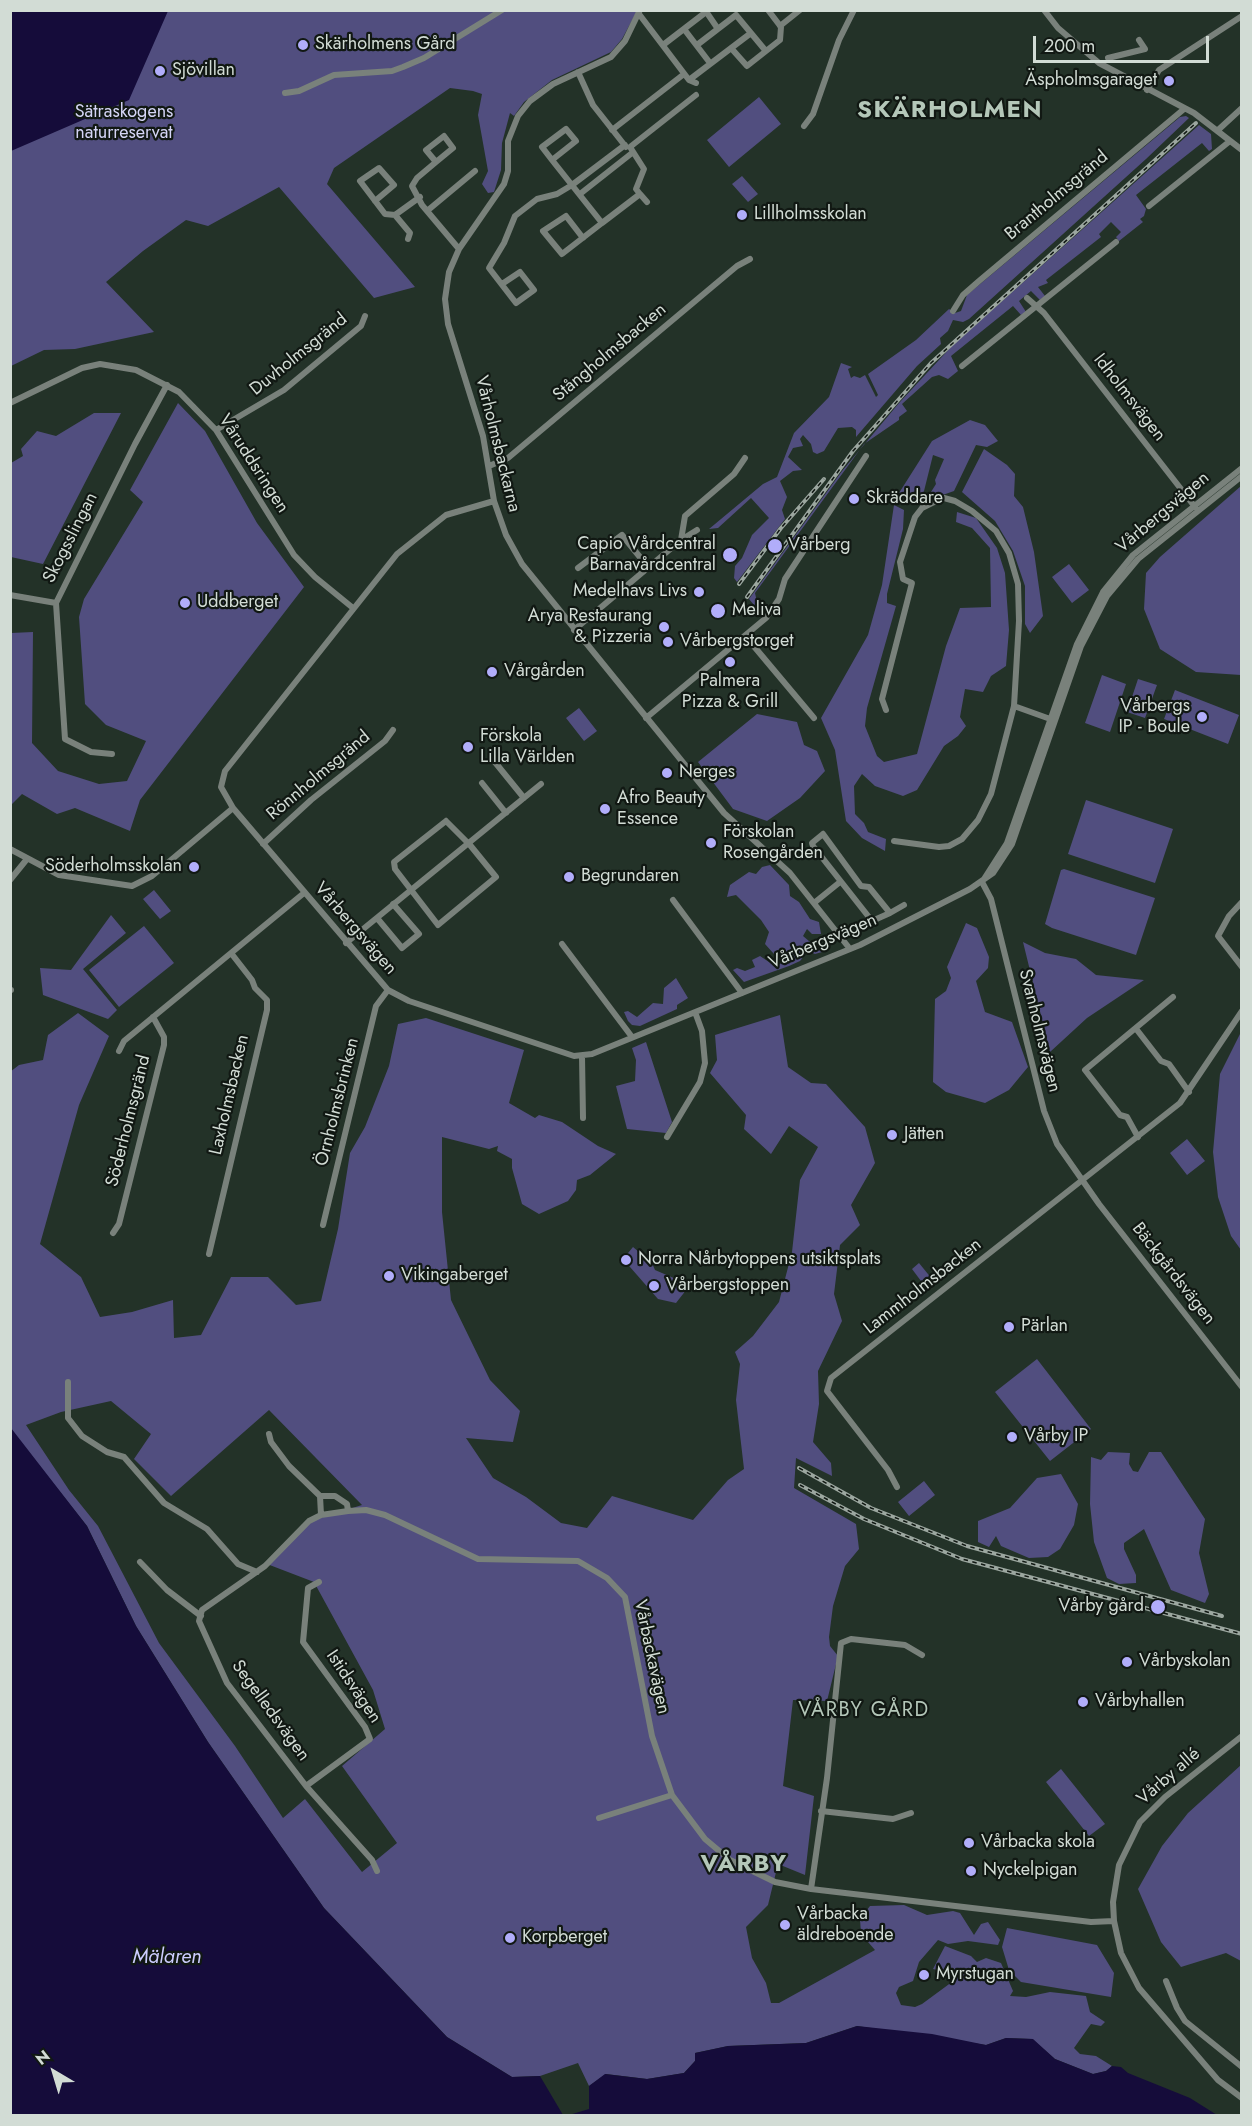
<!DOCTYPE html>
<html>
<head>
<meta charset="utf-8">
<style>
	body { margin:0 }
	#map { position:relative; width:1252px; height:2126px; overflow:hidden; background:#233228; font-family:Jost,sans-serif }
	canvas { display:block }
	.frame { position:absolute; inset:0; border:12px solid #d2dcd5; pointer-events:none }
	.north { position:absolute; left:24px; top:2042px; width:60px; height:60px; -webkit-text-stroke:4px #111813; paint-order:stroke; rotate:322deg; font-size:16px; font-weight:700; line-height:24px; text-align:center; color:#d2dcd5 }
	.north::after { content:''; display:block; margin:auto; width:21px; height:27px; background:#d2dcd5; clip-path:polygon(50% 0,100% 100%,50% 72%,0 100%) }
	.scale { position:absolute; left:1033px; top:36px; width:176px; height:27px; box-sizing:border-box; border:3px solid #d2dcd5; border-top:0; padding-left:8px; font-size:18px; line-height:21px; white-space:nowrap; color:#d2dcd5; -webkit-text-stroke:4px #111813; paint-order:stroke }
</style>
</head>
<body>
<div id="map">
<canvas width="1252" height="2126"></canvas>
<div class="frame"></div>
<div class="north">N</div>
<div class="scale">200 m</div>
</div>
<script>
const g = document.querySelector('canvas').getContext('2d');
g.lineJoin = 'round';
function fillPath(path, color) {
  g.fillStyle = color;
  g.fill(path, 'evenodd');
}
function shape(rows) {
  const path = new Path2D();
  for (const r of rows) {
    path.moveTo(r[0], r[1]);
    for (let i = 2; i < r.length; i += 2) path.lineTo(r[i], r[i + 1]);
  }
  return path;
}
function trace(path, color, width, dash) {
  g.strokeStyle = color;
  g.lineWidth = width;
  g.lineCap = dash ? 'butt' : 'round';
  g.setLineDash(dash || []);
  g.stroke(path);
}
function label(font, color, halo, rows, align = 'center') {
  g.font = font + ' Jost,sans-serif';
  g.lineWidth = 4.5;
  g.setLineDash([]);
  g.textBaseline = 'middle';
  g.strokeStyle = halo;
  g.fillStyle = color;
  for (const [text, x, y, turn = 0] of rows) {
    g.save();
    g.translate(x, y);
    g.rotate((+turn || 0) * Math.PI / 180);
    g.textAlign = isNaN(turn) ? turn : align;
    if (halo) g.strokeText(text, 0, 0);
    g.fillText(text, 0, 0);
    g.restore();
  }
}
fillPath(shape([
	[11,11,637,11,622,39,611,52,552,80,524,102,514,116,510,113,502,143,501,170,494,192,488,193,482,184,488,171,478,115,482,94,473,91,450,88,334,168,327,184,415,287,374,298,279,187,208,226,186,220,143,251,106,282,154,332,75,349,44,350,11,366],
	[759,97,781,124,729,167,707,140],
	[1186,116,1189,118,1146,159,969,319,963,322,953,320,948,331,940,338,941,344,917,366,856,437,856,430,852,427,838,428,824,451,817,454,813,452,811,444,803,435,800,439,803,446,793,448,788,457,802,470,793,471,780,481,787,497,782,510,785,519,737,582,734,578,735,566,742,558,752,535,769,518,751,498,718,528,709,529,763,484,777,477,794,433,829,397,841,363,852,367,848,369,851,378,854,376,860,378,865,375,876,397,878,395,868,374,916,340,949,309,955,313,961,311,967,295,1180,117],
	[1199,125,1211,134,1212,149,1209,151,1202,143,1136,195,1146,209,1144,216,1140,219,1143,222,1119,241,1116,237,1121,232,1111,222,1099,234,1101,237,1046,280,1048,283,1038,287,1045,296,1040,300,1031,291,1019,301,1026,312,1021,315,1013,306,951,356,958,371,948,379,939,375,932,377,902,404,907,411,899,417,899,420,864,444,755,593,759,611,749,599,842,471,899,403,952,346],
	[742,176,758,194,748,202,732,184],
	[178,403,205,431,257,523,304,587,140,800,130,831,75,808,57,814,22,794,11,805,11,633,33,632,32,743,58,771,99,784,127,781,146,741,106,725,85,704,79,617,84,599,143,502,130,490],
	[94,413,121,413,43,564,11,557,11,463,23,456,21,449,37,431,56,436],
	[970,420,985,425,998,441,987,447,976,445,954,491,937,497,931,492,936,484,935,480,944,459,933,455,922,499,908,500,899,493,932,441],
	[984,449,1007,465,1015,474,1014,496,1023,507,1034,552,1043,616,1030,633,1025,624,1025,586,1013,551,995,521,962,492],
	[1241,486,1241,675,1196,672,1160,649,1144,609,1146,573,1160,557],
	[894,505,904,510,903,529,887,594,887,603,896,606,867,708,865,726,877,756,884,762,917,754,946,646,960,608,991,607,990,548,972,528,956,522,957,512,976,518,997,548,1005,573,1009,630,1006,666,991,676,983,692,965,689,960,717,966,726,958,736,944,746,917,790,903,796,875,786,862,774,854,786,855,814,864,823,868,832,886,839,885,851,862,838,846,821,835,750,821,718,868,635,882,585],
	[1069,564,1089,590,1072,603,1052,577],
	[1102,675,1126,684,1110,732,1085,723],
	[1138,679,1157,685,1145,718,1127,712],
	[1175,690,1239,715,1228,744,1164,719],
	[579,708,597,731,584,741,566,718],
	[757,714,797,722,804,745,817,751,825,771,800,798,767,821,733,809,698,762],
	[1086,800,1173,829,1155,883,1068,854],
	[770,865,789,885,790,896,799,902,810,919,819,922,821,934,812,934,807,929,803,936,822,952,815,954,808,951,800,961,789,966,744,982,733,970,737,968,745,971,755,967,752,960,760,956,775,966,782,963,765,944,769,932,761,920,736,895,727,897,730,885,749,872,756,874,762,867],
	[1064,869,1155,898,1136,955,1052,928,1045,924,1061,870],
	[154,890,171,911,160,919,143,899],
	[111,915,126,933,83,969,117,1010,108,1019,43,995,40,968,71,970],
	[966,923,977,928,989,957,988,968,976,981,985,1012,1012,1022,1028,1067,1009,1090,985,1103,946,1092,933,1082,935,999,946,991,951,978,947,967],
	[144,926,174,963,119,1007,89,970],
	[1023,942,1045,953,1076,959,1096,975,1144,980,1087,1018,1050,1052],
	[676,978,688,998,677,1005,677,1009,640,1026,632,1025,628,1021,624,1012,628,1011,637,1017,653,1003,663,1004,664,988],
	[78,1013,109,1036,79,1105,40,1244,81,1277,100,1317,132,1312,173,1300,174,1338,201,1335,231,1277,268,1277,296,1305,321,1301,338,1229,350,1153,365,1127,389,1066,398,1024,426,1018,524,1050,509,1103,535,1118,539,1115,562,1122,598,1146,616,1154,590,1175,577,1180,576,1190,568,1201,539,1214,522,1204,512,1168,512,1159,497,1151,498,1146,489,1149,442,1137,442,1212,451,1300,490,1380,520,1411,513,1442,466,1438,493,1478,526,1497,561,1523,587,1528,612,1496,693,1520,728,1480,744,1469,736,1400,740,1364,735,1352,753,1336,779,1302,792,1252,800,1180,818,1147,789,1126,771,1154,744,1129,746,1115,710,1073,717,1060,715,1035,780,1015,788,1067,811,1083,826,1084,865,1127,875,1163,851,1205,860,1225,840,1245,834,1294,842,1321,818,1371,819,1404,813,1442,831,1463,832,1476,796,1458,794,1488,856,1524,859,1549,845,1566,833,1606,829,1637,830,1646,838,1656,827,1701,793,1700,783,1786,814,1796,805,1875,778,1864,768,1905,746,1927,752,1958,766,1983,771,2003,779,2003,875,1950,861,1934,860,1919,870,1906,904,1905,927,1915,953,1911,960,1913,974,1935,981,1924,988,1922,1000,1940,998,1945,968,1941,948,1944,938,1940,919,1962,913,1981,899,1987,896,1993,901,2005,915,2007,922,2004,956,1979,959,1975,933,1969,945,1946,971,1956,977,1962,986,1958,1001,1963,1013,1991,1010,1996,1026,1997,1050,1992,1086,1996,1090,2012,1105,2022,1101,2026,1091,2024,1074,2048,1080,2054,1096,2056,1112,2066,1106,2071,1093,2074,1055,2059,1032,2039,1006,2038,986,2045,857,2026,806,2043,728,2046,695,2053,695,2061,684,2073,647,2079,606,2074,589,2086,578,2063,540,2076,512,2077,447,2037,324,1908,208,1742,136,1626,87,1526,11,1430,10,1072,19,1065,43,1060,48,1035],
	[111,1401,151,1434,134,1459,171,1496,269,1410,362,1505,311,1521,267,1564,314,1582,373,1690,385,1729,342,1766,397,1843,362,1872,305,1799,283,1818,235,1746,159,1643,98,1526,69,1490,26,1425,61,1412],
	[1241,1032,1242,1249,1241,1250,1231,1236,1218,1197,1213,1152,1220,1074],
	[646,1042,672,1122,666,1133,627,1129,616,1086,635,1081,636,1060,632,1048],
	[1187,1139,1205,1161,1187,1175,1170,1153],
	[633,1247,652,1263,655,1270,690,1285,676,1303,658,1299,623,1259],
	[919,1263,932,1279,924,1285,912,1269],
	[1037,1359,1091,1429,1050,1461,995,1392],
	[1108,1452,1130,1453,1129,1464,1133,1471,1138,1472,1149,1452,1161,1452,1205,1519,1199,1553,1209,1594,1205,1603,1171,1590,1144,1529,1124,1543,1124,1549,1136,1575,1136,1583,1119,1584,1107,1578,1094,1542,1090,1504,1091,1457,1101,1460],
	[1061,1474,1078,1504,1074,1525,1060,1549,1048,1557,1029,1558,1001,1546,996,1536,989,1547,978,1542,978,1521,1010,1508,1037,1478],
	[924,1481,935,1495,909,1516,898,1502],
	[1241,1765,1241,1961,1226,1953,1181,1967,1161,1942,1138,1889,1162,1846,1188,1813],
	[1061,1769,1105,1824,1089,1836,1046,1782],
	[1007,1928,1097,1945,1114,1973,1111,1997,1021,1982,1009,1970,1002,1947]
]), '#514e7f');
fillPath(shape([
	[11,10,168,10,168,11,129,100,11,151],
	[11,1428,87,1526,136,1626,208,1742,324,1908,447,2037,512,2077,540,2076,563,2115,11,2115],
	[857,2026,932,2034,986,2045,1006,2038,1033,2039,1055,2059,1093,2074,1106,2071,1112,2066,1121,2067,1128,2073,1190,2098,1217,2115,569,2115,589,2109,589,2086,605,2074,647,2079,684,2073,695,2061,695,2053,728,2046,806,2043]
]), '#150c3a');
trace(shape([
	[640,10,625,41,611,57,553,84,530,101,518,116,508,141,508,171,504,184,459,249,449,272,445,299,448,324,483,436,494,501,506,535,522,564,724,813,790,873,850,949],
	[705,10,718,29],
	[1044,10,1058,28,1099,63,1194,113,1242,150],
	[639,14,689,80,696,83],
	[780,26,800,10],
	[684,29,710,63],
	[663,45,706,12],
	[697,45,736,15,765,50],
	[731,48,747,66,780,40,781,27,768,10],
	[1108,58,1145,49,1139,40],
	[578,72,593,105,626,147],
	[689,80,751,33],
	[1147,90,1159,70,1242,16],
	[285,93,299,91,334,75,392,71,403,67,424,58,502,10],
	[804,126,813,114,839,40,854,10],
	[612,130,684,74],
	[1217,131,1242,108],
	[552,160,576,141,566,129,542,147,552,160,602,223,640,194,636,189,644,169,630,147,696,95],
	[436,162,426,150,444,136,453,148,436,162,417,178,412,186,422,205,459,249],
	[580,194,632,153],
	[640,194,647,202],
	[375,201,394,185,379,168,360,181,385,214,395,215],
	[1149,206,1230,141],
	[427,211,475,171],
	[583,238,566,216,543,231,562,254,602,223],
	[408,239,410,233,395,215,420,197],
	[502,284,520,272,534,290,516,303,489,268,504,243,515,216,537,199,557,194,572,185,625,145],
	[1027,298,1044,313,1195,507],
	[953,311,963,295,979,281,1184,109],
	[962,366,1116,242],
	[10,403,82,368,100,364,136,370,179,392,216,430,294,555,315,577,353,608],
	[216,430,284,390,361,326,365,316],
	[489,466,508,458,737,266,750,259],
	[494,501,446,515,397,554,225,771,221,787,233,808,388,990,409,1001,574,1056,592,1054,860,945,970,889,993,873,1012,844,1081,646,1107,596,1138,559,1242,476],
	[681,540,685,516,734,474,745,458],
	[578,568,622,535,648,567],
	[10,595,56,603],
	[574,630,681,540,697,530],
	[752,644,814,718],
	[1014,706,1053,720],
	[886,710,882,699,912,583,903,579,900,562,915,517,922,508,932,503,944,498,955,501,972,511,996,531,1009,553,1018,584,1019,621,1014,706,991,794,978,820,962,839,949,846,939,847,894,841],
	[646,718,766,618,779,599,785,579,866,456],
	[112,754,91,752,65,739,56,603,135,444,167,385],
	[494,761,524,798],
	[482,783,506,813],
	[446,821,470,845,496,877,438,925,395,869,394,862,446,821],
	[823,834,861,886,869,887,890,913,872,921,813,846,812,843,823,834],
	[263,844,311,800,385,741,393,730],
	[10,849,59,875,132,886,152,876,233,808],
	[984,879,1007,843,1077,644,1103,592,1133,555,1242,468],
	[10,880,27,859],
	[982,882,991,899,1044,1111,1057,1144,1099,1204,1242,1387],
	[673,900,742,993],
	[1242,902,1229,916,1218,936,1242,967],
	[814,903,840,882],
	[890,913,904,905],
	[377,918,402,948,419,934,393,904],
	[346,943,541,784],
	[562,944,632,1037],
	[10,990,11,990],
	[1137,1030,1161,1061,1169,1064,1189,1092],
	[119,1051,124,1041,304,893],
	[582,1056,583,1118],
	[667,1137,700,1082,705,1063,702,1031,695,1012],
	[1138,1137,1127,1117,1120,1115,1085,1070,1173,997],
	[323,1225,376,1006,388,990],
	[113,1233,119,1224,164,1045,164,1037,153,1017],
	[209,1254,267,1010,267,1000,255,988,252,980,231,953],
	[68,1382,68,1418,82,1436,107,1452,124,1457,164,1503,207,1529,238,1564,257,1572],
	[269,1434,271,1442,289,1466,320,1496,321,1515],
	[897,1487,888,1470,827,1391,831,1378,1180,1103,1242,1011],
	[320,1496,335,1496,347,1504,348,1511],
	[140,1562,167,1590,201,1616],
	[1242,1736,1165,1797,1140,1822,1119,1865,1113,1902,1114,1921,1121,1953,1139,1988,1218,2080,1242,2098],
	[306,1786,370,1739,365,1727,303,1642,308,1588,319,1582],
	[821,1811,893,1819,911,1813],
	[599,1818,672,1795],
	[377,1871,372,1860,306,1786,227,1683,199,1621,202,1610,265,1566,309,1521,321,1515,348,1511,366,1510,385,1515,478,1559,578,1561,607,1578,625,1597,652,1736,672,1795,705,1839,730,1860,775,1882,811,1889,1091,1922,1114,1921],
	[811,1889,827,1778,841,1643,851,1639,905,1645,922,1655],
	[1166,1981,1177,2008,1185,2021,1242,2067]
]), '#79817b', 6);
const rail = shape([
	[739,584,781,528,824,479],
	[747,597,853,451,931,363,1196,123],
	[799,1468,871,1508,967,1546,1222,1616],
	[800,1485,864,1519,962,1559,1242,1634]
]);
trace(rail, '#9ca7a0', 4);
trace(rail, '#111813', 1.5, [4.5]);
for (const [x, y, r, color] of [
	[303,45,6,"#b1adfa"],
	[160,71,6,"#b1adfa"],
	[1169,81,6,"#b1adfa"],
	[742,215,6,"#b1adfa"],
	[854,499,6,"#b1adfa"],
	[775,546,8,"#b1adfa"],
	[730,555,8,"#b1adfa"],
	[699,592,6,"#b1adfa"],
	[185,603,6,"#b1adfa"],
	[718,611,8,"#b1adfa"],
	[664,627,6,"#b1adfa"],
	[668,642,6,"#b1adfa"],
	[730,662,6,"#b1adfa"],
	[492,672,6,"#b1adfa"],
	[1202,717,6,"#b1adfa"],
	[468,747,6,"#b1adfa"],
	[667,773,6,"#b1adfa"],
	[605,809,6,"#b1adfa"],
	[711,843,6,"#b1adfa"],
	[194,867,6,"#b1adfa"],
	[569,877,6,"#b1adfa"],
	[892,1135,6,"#b1adfa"],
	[626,1260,6,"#b1adfa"],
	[389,1276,6,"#b1adfa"],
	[654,1286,6,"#b1adfa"],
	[1009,1327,6,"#b1adfa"],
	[1012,1437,6,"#b1adfa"],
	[1158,1607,8,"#b1adfa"],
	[1127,1662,6,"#b1adfa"],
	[1083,1702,6,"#b1adfa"],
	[969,1843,6,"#b1adfa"],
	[971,1871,6,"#b1adfa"],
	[785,1925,6,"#b1adfa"],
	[510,1938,6,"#b1adfa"],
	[924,1975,6,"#b1adfa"]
]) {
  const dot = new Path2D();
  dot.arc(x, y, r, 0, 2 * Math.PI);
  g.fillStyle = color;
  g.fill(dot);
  trace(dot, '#111813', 2);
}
label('18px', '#d2dcd5', '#111813', [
	["Skärholmens Gård",315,45],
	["Sjövillan",172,71],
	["Äspholmsgaraget",1157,81,"right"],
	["Lillholmsskolan",754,215],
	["Skräddare",866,499],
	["Capio Vårdcentral",716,545,"right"],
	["Barnavårdcentral",716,566,"right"],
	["Vårberg",788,546],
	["Medelhavs Livs",687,592,"right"],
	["Uddberget",197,603],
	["Meliva",732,611],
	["Arya Restaurang",652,617,"right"],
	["& Pizzeria",652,638,"right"],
	["Vårbergstorget",680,642],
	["Vårgården",504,672],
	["Palmera",730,682,"center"],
	["Pizza & Grill",730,703,"center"],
	["Vårbergs",1190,707,"right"],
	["IP - Boule",1190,728,"right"],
	["Förskola",480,737],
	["Lilla Världen",480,758],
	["Nerges",679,773],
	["Afro Beauty",617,799],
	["Essence",617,820],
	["Förskolan",723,833],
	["Rosengården",723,854],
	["Söderholmsskolan",182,867,"right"],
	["Begrundaren",581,877],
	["Jätten",904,1135],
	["Norra Nårbytoppens utsiktsplats",638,1260],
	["Vikingaberget",401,1276],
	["Vårbergstoppen",666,1286],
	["Pärlan",1021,1327],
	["Vårby IP",1024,1437],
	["Vårby gård",1144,1607,"right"],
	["Vårbyskolan",1139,1662],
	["Vårbyhallen",1095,1702],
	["Vårbacka skola",981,1843],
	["Nyckelpigan",983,1871],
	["Vårbacka",797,1915],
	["äldreboende",797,1936],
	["Korpberget",522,1938],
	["Myrstugan",936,1975]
], 'left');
label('18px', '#d5d5f6', '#111813', [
	["Sätraskogens",124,113],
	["naturreservat",124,134]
]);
label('18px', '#d2dcd5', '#111813', [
	["Brantholmsgränd",1057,196,-40],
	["Stångholmsbacken",610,353,-40],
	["Duvholmsgränd",299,355,-39],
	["Idholmsvägen",1129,398,52],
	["Vårholmsbackarna",497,444,76],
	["Våruddsringen",253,464,57],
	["Vårbergsvägen",1163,513,-40],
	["Skogsslingan",71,538,-63],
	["Rönnholmsgränd",319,776,-40],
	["Vårbergsvägen",355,929,49],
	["Vårbergsvägen",823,942,-23],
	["Svanholmsvägen",1039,1031,76],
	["Laxholmsbacken",230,1095,-77],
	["Örnholmsbrinken",338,1102,-76],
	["Söderholmsgränd",129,1121,-76],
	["Bäckgårdsvägen",1173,1274,52],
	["Lammholmsbacken",923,1287,-38],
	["Vårbackavägen",651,1657,78],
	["Istidsvägen",353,1687,56],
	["Segelledsvägen",270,1711,54],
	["Vårby allé",1169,1777,-41]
]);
g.letterSpacing = '1.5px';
label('20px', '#b4c7b9', '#111813', [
	["VÅRBY GÅRD",864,1711]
]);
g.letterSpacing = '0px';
label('italic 20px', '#cdcdfe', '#111813', [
	["Mälaren",167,1958]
]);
g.letterSpacing = '1.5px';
label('bold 24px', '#b4c7b9', '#111813', [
	["SKÄRHOLMEN",950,111],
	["VÅRBY",744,1865]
]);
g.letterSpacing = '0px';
</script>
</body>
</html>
